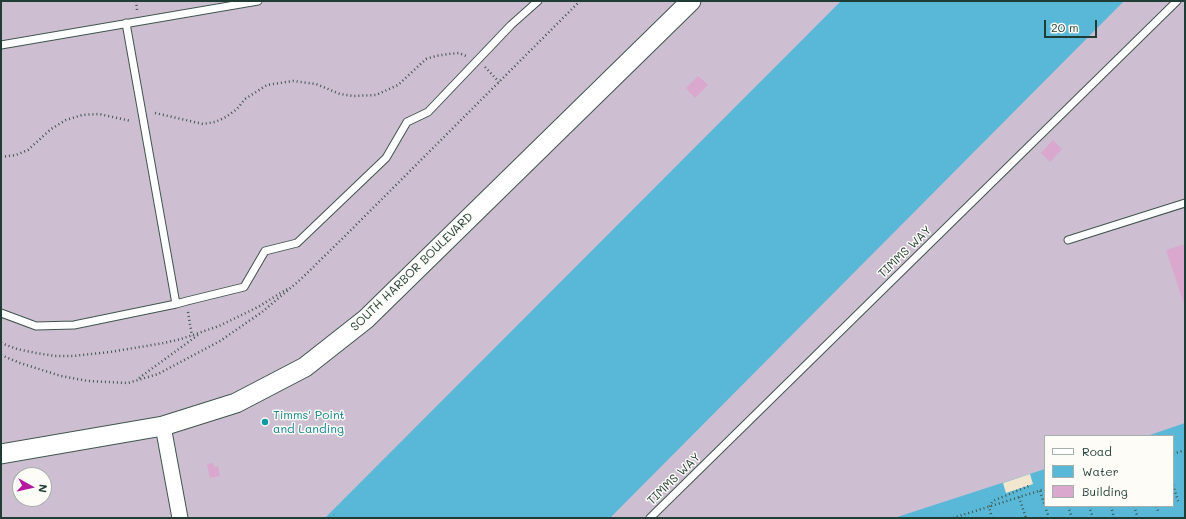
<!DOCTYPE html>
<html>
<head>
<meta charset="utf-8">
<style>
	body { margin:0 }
	#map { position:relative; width:1186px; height:519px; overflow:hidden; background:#f2e7ce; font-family:Mali,sans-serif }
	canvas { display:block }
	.frame { position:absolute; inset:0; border:2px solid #1f3d34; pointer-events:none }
	.legend { position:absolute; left:1044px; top:435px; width:130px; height:72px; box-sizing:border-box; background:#fdfcf7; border:1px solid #a4b0a9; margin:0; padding:5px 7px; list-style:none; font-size:12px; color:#1f3d34 }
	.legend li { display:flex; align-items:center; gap:8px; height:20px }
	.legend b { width:20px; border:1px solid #a4b0a9 }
	.north { position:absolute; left:12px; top:467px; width:40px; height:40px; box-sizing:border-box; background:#fdfcf7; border:1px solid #a4b0a9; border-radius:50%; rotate:98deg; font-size:11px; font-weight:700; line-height:16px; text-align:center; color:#1f3d34 }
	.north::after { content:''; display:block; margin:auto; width:14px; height:18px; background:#b5179e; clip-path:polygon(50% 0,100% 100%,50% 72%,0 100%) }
	.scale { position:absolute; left:1044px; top:20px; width:53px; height:18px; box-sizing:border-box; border:2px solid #1f3d34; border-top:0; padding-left:5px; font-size:12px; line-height:14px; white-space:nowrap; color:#1f3d34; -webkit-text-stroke:3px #fdfcf7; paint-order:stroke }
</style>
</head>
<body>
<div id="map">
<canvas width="1186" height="519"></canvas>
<div class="frame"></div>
<ul class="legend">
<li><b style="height:5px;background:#fff"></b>Road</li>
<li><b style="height:11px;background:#59b8d7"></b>Water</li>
<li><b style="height:11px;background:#daa7ce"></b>Building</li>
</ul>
<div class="north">N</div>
<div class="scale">20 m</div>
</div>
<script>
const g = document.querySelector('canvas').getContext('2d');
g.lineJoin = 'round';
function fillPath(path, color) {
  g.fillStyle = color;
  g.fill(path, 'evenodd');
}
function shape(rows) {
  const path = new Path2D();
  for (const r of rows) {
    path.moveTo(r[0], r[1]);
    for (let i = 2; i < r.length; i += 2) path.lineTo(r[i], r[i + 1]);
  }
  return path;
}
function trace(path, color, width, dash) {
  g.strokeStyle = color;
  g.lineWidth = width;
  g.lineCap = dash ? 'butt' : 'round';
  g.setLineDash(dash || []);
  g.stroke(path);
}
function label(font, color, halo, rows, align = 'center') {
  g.font = font + ' Mali,sans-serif';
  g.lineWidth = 3;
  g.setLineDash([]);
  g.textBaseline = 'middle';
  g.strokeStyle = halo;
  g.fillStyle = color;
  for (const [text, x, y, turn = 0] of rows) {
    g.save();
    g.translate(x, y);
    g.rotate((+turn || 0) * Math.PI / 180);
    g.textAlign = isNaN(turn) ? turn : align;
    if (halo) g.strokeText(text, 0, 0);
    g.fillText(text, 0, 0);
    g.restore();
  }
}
fillPath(shape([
	[1,1,1185,1,1185,518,1,518],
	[1045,436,1173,436,1173,506,1045,506],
	[20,475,44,475,44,499,20,499]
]), '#cdbed2');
fillPath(shape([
	[841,1,1124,1,610,518,325,518],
	[1185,423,1185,518,894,518,1045,469,1045,506,1173,506,1173,436,1147,436]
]), '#59b8d7');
fillPath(shape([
	[1030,474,1033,484,1006,493,1003,483]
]), '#f2e7ce');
fillPath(shape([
	[698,76,708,85,695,98,686,88],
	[1053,140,1062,149,1050,162,1041,153],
	[1185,244,1185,307,1166,250],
	[213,463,214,467,218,466,220,476,210,478,207,464]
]), '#daa7ce');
const service = shape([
	[126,23,176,304],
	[1,45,258,1],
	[1068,240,1185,203],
	[1,313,36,326,74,325,176,304,187,301,244,287,265,251,297,243,386,158,407,122,428,112,511,25,538,1],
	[650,518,1177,1]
]);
const minor = shape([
	[163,426,180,518]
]);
const tertiary = shape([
	[1,454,163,426,236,403,305,367,366,319,691,1]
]);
trace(service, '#3f564b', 9);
trace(minor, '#3f564b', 17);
trace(tertiary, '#3f564b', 21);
trace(shape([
	[136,1,137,10],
	[485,67,499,82],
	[155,113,203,124,215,122,226,117,237,109,245,99,267,85,293,81,316,84,340,94,353,96,376,95,398,85,426,59,436,56,448,54,459,53,466,56],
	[1,157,16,155,28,150,51,129,66,120,82,115,99,114,131,121],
	[188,312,192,336],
	[1,343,17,349,36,353,55,356,73,356,110,352,164,343,181,339,219,326,258,307,287,289],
	[1,355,20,363,61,376,88,381,128,383,158,374,220,341,262,312,300,280,346,235,580,1],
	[139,378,198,335],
	[1173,454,1185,450],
	[1173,485,1179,504],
	[1040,491,1045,506],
	[1019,497,1026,518],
	[1045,506,1049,518],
	[1068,506,1072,518],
	[1089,506,1093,518],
	[1111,506,1114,518],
	[1134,506,1138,518],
	[1156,506,1158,511],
	[331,518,334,515],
	[953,518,1045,489],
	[992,518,989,507,993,501,1031,485]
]), '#3f564b', 2.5, [1, 3]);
trace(service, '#fff', 7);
trace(minor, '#fff', 15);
trace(tertiary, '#fff', 19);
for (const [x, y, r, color] of [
	[265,422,4,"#0f9aa8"]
]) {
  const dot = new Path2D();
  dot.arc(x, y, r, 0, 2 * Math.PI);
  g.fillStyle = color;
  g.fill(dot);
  trace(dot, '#fdfcf7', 1.5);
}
label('12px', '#1f3d34', '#fdfcf7', [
	["TIMMS WAY",905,252,-44],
	["SOUTH HARBOR BOULEVARD",412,272,-44],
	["TIMMS WAY",674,479,-44]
]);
label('12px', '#0d838f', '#fdfcf7', [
	["Timms' Point",273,415],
	["and Landing",273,429]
], 'left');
</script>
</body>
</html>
